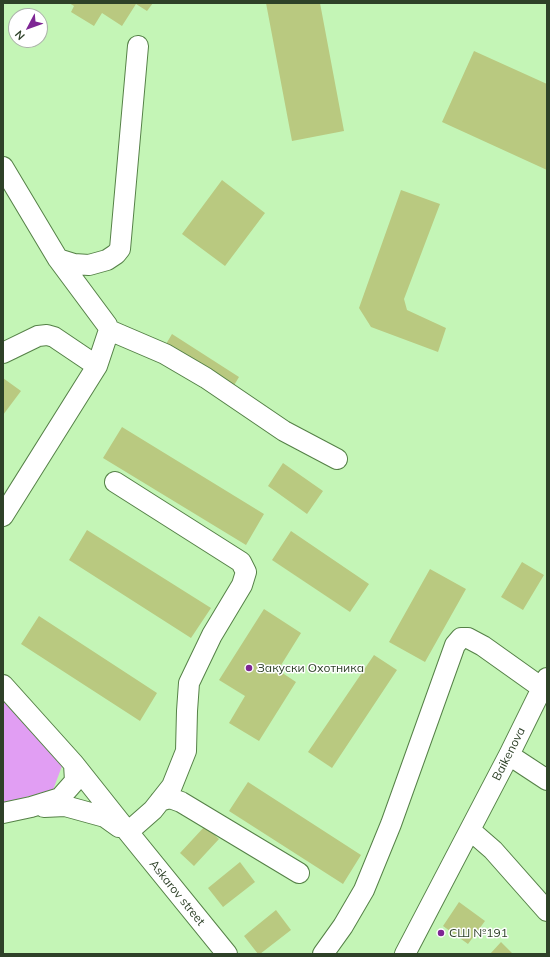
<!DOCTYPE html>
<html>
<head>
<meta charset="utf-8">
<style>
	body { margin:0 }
	#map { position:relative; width:550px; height:957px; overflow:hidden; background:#c4f5b6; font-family:Mulish,sans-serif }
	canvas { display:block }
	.frame { position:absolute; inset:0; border:4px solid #2e4128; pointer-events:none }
	.north { position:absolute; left:8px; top:8px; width:40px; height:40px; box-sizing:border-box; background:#fff; border:1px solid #abb3a9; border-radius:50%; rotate:229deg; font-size:11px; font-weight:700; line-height:16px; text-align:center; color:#2e4128 }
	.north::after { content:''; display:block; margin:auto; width:14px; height:18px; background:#7e2694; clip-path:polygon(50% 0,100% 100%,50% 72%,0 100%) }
</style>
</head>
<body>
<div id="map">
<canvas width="550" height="957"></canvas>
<div class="frame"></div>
<div class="north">N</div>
</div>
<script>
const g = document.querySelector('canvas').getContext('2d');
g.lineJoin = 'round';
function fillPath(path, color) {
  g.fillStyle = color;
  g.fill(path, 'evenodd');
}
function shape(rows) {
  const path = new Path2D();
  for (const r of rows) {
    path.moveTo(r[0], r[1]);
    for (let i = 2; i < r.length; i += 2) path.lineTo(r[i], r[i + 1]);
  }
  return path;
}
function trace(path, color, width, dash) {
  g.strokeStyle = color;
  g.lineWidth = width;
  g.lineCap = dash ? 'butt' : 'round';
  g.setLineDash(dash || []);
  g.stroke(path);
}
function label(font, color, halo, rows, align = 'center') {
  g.font = font + ' Mulish,sans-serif';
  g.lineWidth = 3;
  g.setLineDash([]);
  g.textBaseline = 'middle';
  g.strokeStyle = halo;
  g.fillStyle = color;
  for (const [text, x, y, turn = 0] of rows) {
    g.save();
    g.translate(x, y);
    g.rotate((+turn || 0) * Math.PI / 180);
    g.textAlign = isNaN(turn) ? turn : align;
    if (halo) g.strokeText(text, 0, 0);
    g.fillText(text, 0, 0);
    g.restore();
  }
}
fillPath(shape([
	[3,693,62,766,53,790,3,803]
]), '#e19ef3');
fillPath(shape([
	[69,3,153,3,147,11,136,4,122,26,102,13,94,26,71,12,74,6],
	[266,3,320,3,344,131,292,141],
	[474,51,547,84,547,170,442,122],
	[222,180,265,213,225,266,182,234],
	[401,190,440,204,404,299,407,310,446,328,438,352,371,327,359,308],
	[172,334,239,377,233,387,166,344],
	[3,378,21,391,3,415],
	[122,427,264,514,246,545,103,458],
	[283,463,323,491,307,514,268,486],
	[87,530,211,608,191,638,69,560],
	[291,531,369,584,350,612,272,560],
	[522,562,544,575,523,610,501,597],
	[430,569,466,589,425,662,389,642],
	[264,609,301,633,278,670,296,682,259,741,229,723,245,696,219,680],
	[39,616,157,693,140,721,21,644],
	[374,655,397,670,332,768,308,752],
	[248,782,361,855,343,884,229,811],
	[205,826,219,839,194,866,180,853],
	[240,862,255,882,223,907,208,888],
	[459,902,485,921,468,944,443,926],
	[276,910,291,930,260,954,258,954,244,936],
	[501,942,513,954,490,954]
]), '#b9c980');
const minor = shape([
	[3,167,58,259,107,325,109,330,97,366,3,516],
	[58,259,74,264,89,265,107,260,116,254,120,249,138,46],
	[109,330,165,354,206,378,284,431,337,459],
	[3,353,38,336,47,335,54,337,97,366],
	[115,482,241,562,246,572,242,585,212,635,189,683,187,711,186,751,172,786,153,810,128,832],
	[3,685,74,764,75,781,60,798,31,807,3,813],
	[509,755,547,780],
	[74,764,128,832,227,954],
	[160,801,170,798,181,802,299,873],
	[44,807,65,806,105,817,119,827],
	[470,830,493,850,547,911],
	[323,954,343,926,364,890,391,824,455,645,461,638,468,638,483,646,542,688],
	[405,954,509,755,547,678]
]);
trace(minor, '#558147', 22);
trace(minor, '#fff', 20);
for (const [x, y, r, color] of [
	[249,668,4,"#7e2694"],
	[441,933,4,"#7e2694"]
]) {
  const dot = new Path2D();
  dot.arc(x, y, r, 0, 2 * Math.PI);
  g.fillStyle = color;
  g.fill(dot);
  trace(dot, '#fff', 1.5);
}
label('12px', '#2e4128', '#fff', [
	["Закуски Охотника",257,668],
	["СШ №191",449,933]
], 'left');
label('12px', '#2e4128', '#fff', [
	["Baikenova",509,754,-63],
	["Askarov street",177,893,51]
]);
</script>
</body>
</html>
